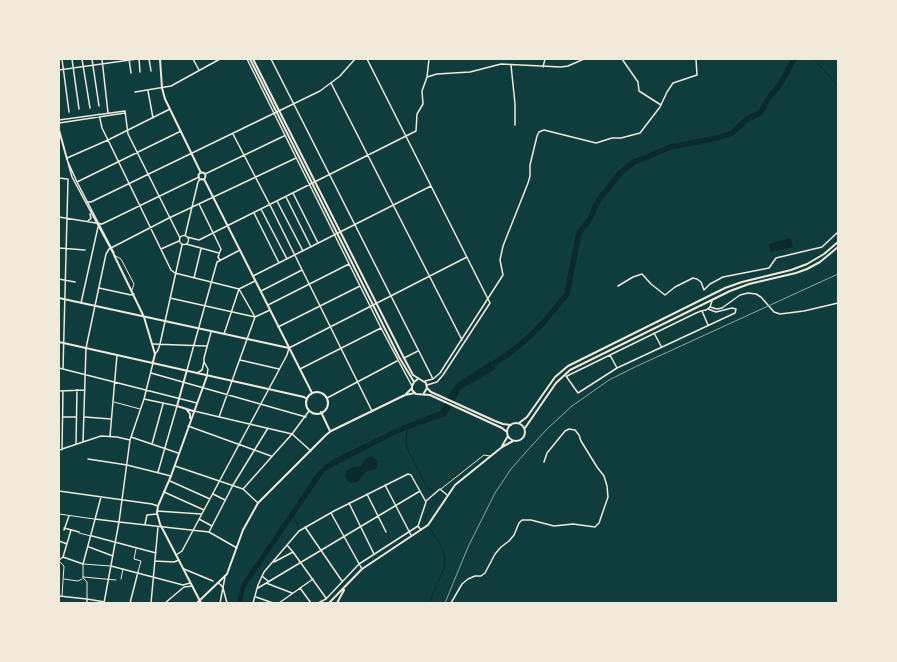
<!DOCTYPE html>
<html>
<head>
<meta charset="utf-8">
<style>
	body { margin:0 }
	#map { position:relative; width:897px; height:662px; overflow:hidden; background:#0f3d3e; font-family:"Golos Text",sans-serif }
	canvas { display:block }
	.frame { position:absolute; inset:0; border:60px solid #f1e9da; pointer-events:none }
</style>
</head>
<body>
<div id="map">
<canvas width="897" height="662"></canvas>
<div class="frame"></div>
</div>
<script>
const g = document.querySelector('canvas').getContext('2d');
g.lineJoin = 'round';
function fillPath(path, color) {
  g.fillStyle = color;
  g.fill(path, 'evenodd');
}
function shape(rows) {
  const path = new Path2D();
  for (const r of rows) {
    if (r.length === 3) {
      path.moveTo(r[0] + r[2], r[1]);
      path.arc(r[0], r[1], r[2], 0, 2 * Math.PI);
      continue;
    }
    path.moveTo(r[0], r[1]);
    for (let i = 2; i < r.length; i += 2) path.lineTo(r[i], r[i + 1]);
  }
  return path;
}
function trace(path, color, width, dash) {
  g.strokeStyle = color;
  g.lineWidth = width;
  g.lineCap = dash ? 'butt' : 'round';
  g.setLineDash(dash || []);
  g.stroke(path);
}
fillPath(shape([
	[791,238,793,247,771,252,769,244],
	[491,361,496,369,461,389,449,411,445,416,398,433,340,463,324,472,245,588,242,603,237,603,241,585,317,473,322,468,329,462,342,455,404,425,440,411,456,384],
	[371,456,378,461,377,468,374,470,366,472,357,482,351,483,348,481,346,479,345,474,347,471,350,468,361,466,365,459]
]), '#0a2a2b');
trace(shape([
	[814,59,838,86],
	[408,429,406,439,407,448,427,487,434,491],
	[294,517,299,528],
	[425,522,425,518,429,510,437,501,437,496],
	[429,528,440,543,445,557,444,568,429,603]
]), '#0a2a2b', 1);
trace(shape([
	[487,368,507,355,529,337,543,323,567,294,579,233,590,219,598,201,620,173,634,162,671,147,717,138,732,133,746,120,761,112,768,99,781,83,794,59]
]), '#0a2a2b', 5.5);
trace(shape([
	[114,255,121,259,134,284,132,290],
	[441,489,484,455,490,456]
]), '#f1e9da', 1);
trace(shape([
	[114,402,140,409],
	[59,514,94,519],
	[79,533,91,536],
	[136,549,134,559,141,561,138,572],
	[59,561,64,566,62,596],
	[83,577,116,580],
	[64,579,78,581,82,579],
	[121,579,123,569],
	[87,598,87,582,83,578,83,564,110,566]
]), '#f1e9da', 1);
trace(shape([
	[62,59,69,112],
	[72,59,79,109],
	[82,59,90,108],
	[92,59,99,106],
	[102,59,108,113],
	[129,59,131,73],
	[139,59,140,72],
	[149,59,151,71],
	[193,59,199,70],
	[247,59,381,328,412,386],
	[271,59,433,379],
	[367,59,490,303,443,375,437,382,427,385],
	[622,59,638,82,639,91,661,105],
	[511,65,515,104,515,125],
	[543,67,545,59],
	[59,70,137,59],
	[427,77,437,74,470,72,501,64,561,67,568,66,584,59],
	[331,83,462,340],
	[148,91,153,118],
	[135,92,171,86,220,59],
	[99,114,102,128,108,140,171,270,175,273,239,289,255,281],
	[59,120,125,111,128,134,180,238],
	[59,123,125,113],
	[233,134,271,207,372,411],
	[67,158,108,140,170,109],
	[67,159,72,177,114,255],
	[68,162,77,182,114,253],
	[205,174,284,136],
	[59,178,67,179],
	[77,182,181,131],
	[293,193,318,243],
	[286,197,311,247],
	[277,201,303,251],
	[87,202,91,202,320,91,340,76,355,59],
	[199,204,221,249,218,257,220,260],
	[261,209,287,259],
	[254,213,279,263],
	[59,217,102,224,199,177],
	[88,221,91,218,90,214],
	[184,240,4.5],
	[185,236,198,182,200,179],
	[187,237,199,240,416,131,417,114,423,104,422,91,427,77,429,59],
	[186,244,219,253],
	[59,248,85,250],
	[161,249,179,241],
	[253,276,431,186],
	[194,278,201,249],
	[59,279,75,282],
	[618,286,633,277,642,274,651,284,665,295,675,287,693,278,697,279,701,282,704,290,710,284,723,277,769,268,776,258,822,247,838,232],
	[99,288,131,295,134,294],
	[261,291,302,270],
	[170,298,255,317,270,310],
	[81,303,98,227],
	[268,305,349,264],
	[710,307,717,309,722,308,740,295,748,293,756,294,761,297,774,312,780,314,804,311,838,303],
	[702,311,708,325],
	[278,327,360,286],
	[654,333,661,346],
	[224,334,239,289],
	[153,344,206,346],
	[155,354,158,350,160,344,182,245],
	[610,355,617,368],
	[404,358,418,351],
	[240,360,279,369],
	[59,368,197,403],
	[63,369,68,179],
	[300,369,381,328],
	[187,370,217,262,240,250],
	[151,373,306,417],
	[197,373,202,370,204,362],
	[207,375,208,369,204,362,204,358,211,332],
	[566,376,578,393,617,368,735,313,736,309,732,308,716,312,708,309],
	[567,376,696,313,701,311,706,310,710,307,712,301],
	[425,381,433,379,440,373,503,275,500,260,503,246,528,183,530,176,530,165,537,136,539,132,544,130,596,143,612,138,621,138,640,133,660,107,667,92,673,83,697,75,696,59],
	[59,391,85,390],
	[327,398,397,361],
	[144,399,177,406,158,472],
	[194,411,292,434,311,451],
	[63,417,76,417],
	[85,417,111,419],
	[219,417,255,317,239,289],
	[188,426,271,456],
	[110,436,117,355],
	[131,437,178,453],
	[83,442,86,348,106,254,109,249,169,218,296,158],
	[76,444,77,390],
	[152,444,163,404],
	[59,450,101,436,117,437,130,440],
	[62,450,63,391],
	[88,459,127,465,171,476],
	[175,466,243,489,258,503],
	[170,481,210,499],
	[385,485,411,535],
	[243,489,292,434,309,411],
	[59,491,152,504,158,506],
	[164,492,204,510],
	[213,494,225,500],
	[367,494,386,532],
	[426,501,440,489,447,495],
	[349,503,374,554],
	[157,511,201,514],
	[331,513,362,569],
	[95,519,119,522],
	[199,519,212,526],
	[119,522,209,532,237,548],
	[145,524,147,515,157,514],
	[305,527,342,581],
	[64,528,79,532],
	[64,530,69,516],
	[209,532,233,485,268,428],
	[92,536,156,553],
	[59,541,67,544],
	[287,545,293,552,326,598],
	[89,547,113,556],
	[176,555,182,551,287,355,289,348,467,257],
	[63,557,83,564,101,497],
	[59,560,63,557,71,530],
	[155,561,174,562,179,560],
	[274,562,293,552],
	[111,566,183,585,190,583],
	[184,569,213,581],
	[262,576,268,581],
	[218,583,221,585,223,588,227,603],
	[266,583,292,593],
	[258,588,420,491],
	[300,588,311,603],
	[59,596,87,599,111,603],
	[256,597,273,603],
	[87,599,87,603],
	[104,603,119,522,130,440,144,399,153,363],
	[130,603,138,572],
	[151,603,158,527],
	[165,603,184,587,192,586],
	[220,603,225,577],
	[253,603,258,585,264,572,299,531,334,511,408,474,411,475,426,502,418,526,421,530],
	[279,603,313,579],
	[318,603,326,599,359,564,418,526],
	[451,603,462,584,468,579,475,576,481,576,485,573,495,554,501,547,509,541,514,535,519,523,522,520,531,520,554,526,573,524,595,527,599,523,608,497,607,486,604,476,597,467,581,441,579,435,575,430,569,429,565,431,547,453,544,462]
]), '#f1e9da', 1.5);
trace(shape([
	[160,59,162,88,165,99,201,173],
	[250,59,399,357,414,382],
	[253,59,404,358,413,375,426,383,427,388,424,393],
	[59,130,67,159],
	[202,176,3.5],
	[204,179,312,393],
	[114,255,144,317,155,354,153,362],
	[59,298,289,348],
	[59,342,304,397,307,399],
	[187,370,177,406,193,411],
	[418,379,414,382,412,386,412,390,416,394,430,395,502,428,507,432],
	[427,388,431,392,495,421,503,424,511,425],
	[317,403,11],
	[406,394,412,388],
	[187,410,190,414,190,418],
	[321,412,330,431],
	[516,432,9],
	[519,423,527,417,555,377,568,366,725,288,742,282,791,270,807,264,824,254,838,242],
	[525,428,556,383,570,370,730,291,749,284,796,273,807,269,820,262,838,247],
	[502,446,508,436],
	[197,603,227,574,243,530,258,503,326,435,331,431,405,395,415,393],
	[201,603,160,524,157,513,158,506,171,476,207,376],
	[329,603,362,569,428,525,455,485,502,447,513,441],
	[337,603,344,590]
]), '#f1e9da', 2);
trace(shape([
	[445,603,468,547,495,493,511,469,526,452,547,429,572,406,609,380,635,367,838,274]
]), '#97a49c', 1);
</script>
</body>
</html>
